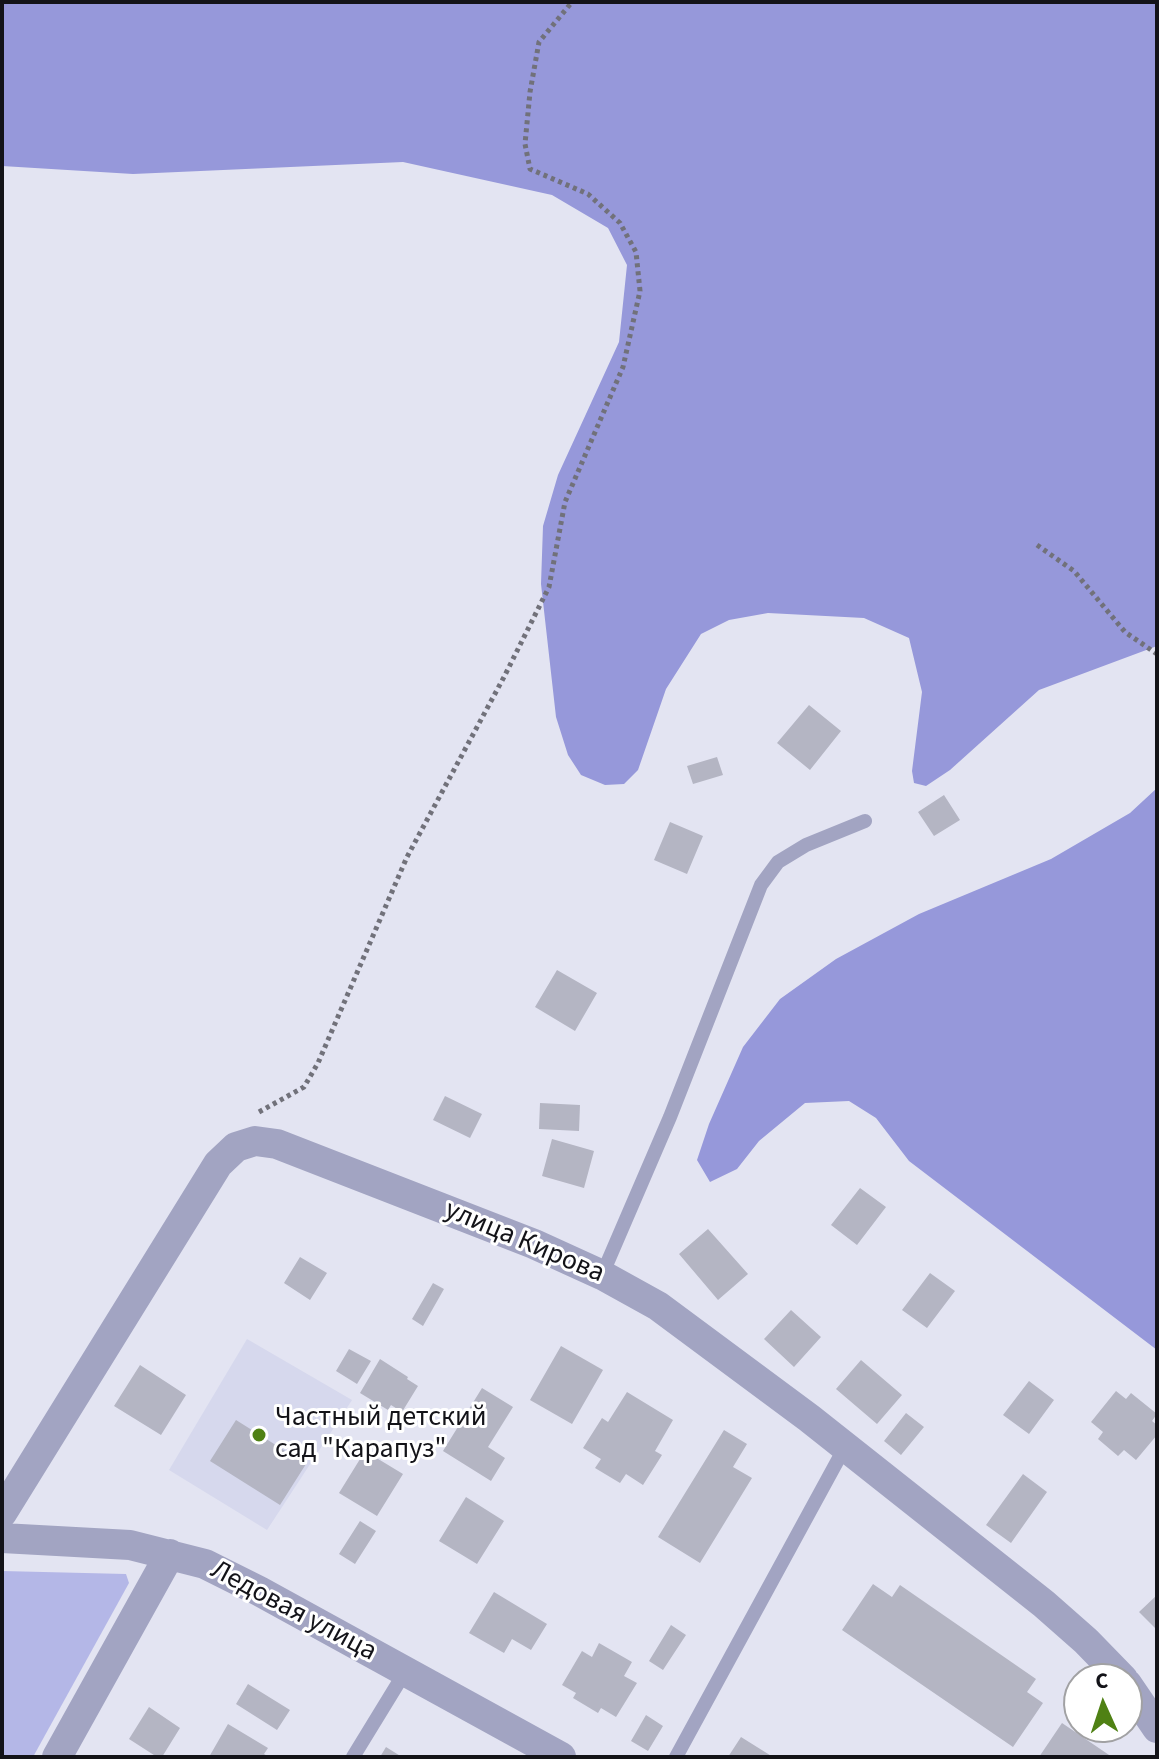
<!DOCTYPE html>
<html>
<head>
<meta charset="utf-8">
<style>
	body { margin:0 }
	#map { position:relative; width:1159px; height:1759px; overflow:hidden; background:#e3e4f2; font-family:"Source Sans 3",sans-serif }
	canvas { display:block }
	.frame { position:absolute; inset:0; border:4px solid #131318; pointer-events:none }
	.north { position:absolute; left:1063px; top:1663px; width:80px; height:80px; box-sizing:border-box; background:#fff; border:2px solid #a1a1a3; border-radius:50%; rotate:357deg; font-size:22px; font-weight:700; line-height:32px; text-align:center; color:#131318 }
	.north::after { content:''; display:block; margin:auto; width:28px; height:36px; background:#4f8114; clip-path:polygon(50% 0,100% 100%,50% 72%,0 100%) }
</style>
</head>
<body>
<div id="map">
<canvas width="1159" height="1759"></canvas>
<div class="frame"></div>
<div class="north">С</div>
</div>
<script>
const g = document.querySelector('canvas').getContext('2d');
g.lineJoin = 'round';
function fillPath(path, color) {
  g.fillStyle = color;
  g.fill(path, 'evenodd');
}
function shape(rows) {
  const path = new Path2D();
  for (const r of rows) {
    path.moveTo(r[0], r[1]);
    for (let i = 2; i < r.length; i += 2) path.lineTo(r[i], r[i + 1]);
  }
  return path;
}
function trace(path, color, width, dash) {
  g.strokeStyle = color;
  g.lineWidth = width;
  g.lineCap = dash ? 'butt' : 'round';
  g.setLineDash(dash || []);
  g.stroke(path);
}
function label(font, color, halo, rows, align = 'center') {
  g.font = font + ' "Source Sans 3",sans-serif';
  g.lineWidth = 6;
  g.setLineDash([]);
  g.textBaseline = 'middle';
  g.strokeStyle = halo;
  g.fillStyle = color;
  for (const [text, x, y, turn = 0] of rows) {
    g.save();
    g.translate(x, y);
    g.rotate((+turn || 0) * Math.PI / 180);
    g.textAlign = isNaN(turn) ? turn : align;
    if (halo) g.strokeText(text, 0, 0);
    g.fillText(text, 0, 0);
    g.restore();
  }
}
fillPath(shape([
	[247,1339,352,1400,267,1530,169,1470]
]), '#d6d8ed');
fillPath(shape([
	[2,1571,126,1574,129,1583,33,1757,2,1757]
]), '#b4b7e7');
fillPath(shape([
	[2,2,1157,2,1157,646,1039,690,950,770,926,786,914,783,912,771,922,692,909,638,864,618,768,613,729,620,701,634,666,689,638,770,624,784,605,785,581,775,568,755,556,717,541,584,543,526,558,475,619,342,627,265,608,228,552,195,403,162,133,174,2,166],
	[1157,788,1157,1350,909,1161,876,1118,849,1101,805,1103,759,1141,737,1169,710,1182,697,1160,709,1124,743,1047,780,999,836,959,919,914,1051,859,1130,813]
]), '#9698da');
fillPath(shape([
	[809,705,841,731,810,770,777,743],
	[717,757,723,775,693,784,687,766],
	[944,795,960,820,934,836,918,812],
	[670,822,703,836,687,874,654,860],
	[557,970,597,993,575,1031,535,1007],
	[445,1096,482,1114,470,1138,433,1120],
	[540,1103,580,1105,579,1131,539,1129],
	[552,1139,594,1151,584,1188,542,1176],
	[860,1188,886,1207,857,1245,831,1225],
	[708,1229,748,1274,718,1300,679,1254],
	[300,1257,327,1273,310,1300,284,1283],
	[930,1273,955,1291,927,1328,902,1310],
	[433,1283,444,1289,423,1326,412,1319],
	[791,1310,821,1337,794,1367,764,1339],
	[561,1346,603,1370,572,1424,530,1400],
	[349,1349,371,1361,357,1384,336,1371],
	[380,1359,408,1377,407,1379,418,1386,402,1412,391,1405,388,1410,360,1393],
	[861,1360,902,1395,877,1424,836,1389],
	[140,1365,186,1395,161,1435,114,1406],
	[1029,1381,1054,1400,1029,1434,1003,1415],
	[482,1388,513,1407,488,1447,505,1458,491,1481,443,1451],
	[1116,1391,1126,1399,1131,1393,1157,1414,1152,1421,1157,1425,1157,1435,1136,1460,1124,1450,1118,1456,1098,1439,1103,1432,1091,1422],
	[627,1392,673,1420,655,1451,662,1455,643,1485,626,1474,620,1483,595,1468,601,1459,583,1448,602,1418,608,1422],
	[906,1413,924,1427,901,1455,884,1441],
	[236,1420,306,1464,280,1505,210,1461],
	[724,1430,747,1444,733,1467,752,1478,700,1563,658,1537],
	[365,1451,403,1474,377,1516,339,1493],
	[1023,1474,1047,1492,1011,1543,986,1525],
	[466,1497,504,1521,477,1564,439,1541],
	[360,1521,376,1531,355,1564,339,1554],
	[873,1584,892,1597,900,1585,1036,1679,1027,1692,1043,1703,1013,1747,842,1630],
	[494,1592,547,1624,531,1650,512,1639,504,1653,469,1633],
	[1157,1595,1157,1630,1139,1612],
	[671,1625,686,1635,663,1670,649,1661],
	[599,1643,632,1662,624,1676,637,1683,616,1717,601,1708,598,1713,573,1698,576,1693,562,1685,582,1651,592,1657],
	[248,1684,290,1710,277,1730,236,1704],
	[149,1707,180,1728,162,1757,157,1757,129,1739],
	[646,1715,663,1726,648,1751,631,1741],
	[1062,1723,1112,1757,1039,1757],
	[228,1724,268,1748,264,1754,269,1757,209,1757],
	[741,1737,773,1757,728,1757],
	[386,1747,402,1757,380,1757]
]), '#b4b5c3');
trace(shape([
	[1037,545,1074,571,1125,632,1157,654],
	[259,1112,304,1087,318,1063,407,857,504,677,549,587,565,502,623,367,640,291,636,252,620,223,588,194,530,169,525,144,530,92,539,42,572,2]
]), '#71717a', 5, [4, 4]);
trace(shape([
	[602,1275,670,1117,761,885,778,862,806,845,865,821],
	[353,1757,405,1672],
	[676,1757,845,1447]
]), '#a2a4c2', 14);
trace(shape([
	[2,1513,218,1164,236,1147,255,1141,277,1144,534,1244,602,1275,658,1306,809,1418,1044,1604,1086,1641,1123,1679],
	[2,1538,130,1545,205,1564,259,1591,561,1757],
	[1127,1684,1157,1728],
	[57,1757,170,1554]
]), '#a2a4c2', 30);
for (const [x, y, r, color] of [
	[259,1435,8,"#4f8114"]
]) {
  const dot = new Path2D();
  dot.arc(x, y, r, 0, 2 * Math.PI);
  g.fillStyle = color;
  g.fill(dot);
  trace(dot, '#fff', 3);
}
label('28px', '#131318', '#fff', [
	["улица Кирова",524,1243,23],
	["Ледовая улица",293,1612,28]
]);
label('28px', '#131318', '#fff', [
	["Частный детский",275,1419],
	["сад \"Карапуз\"",275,1451]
], 'left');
</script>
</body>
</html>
